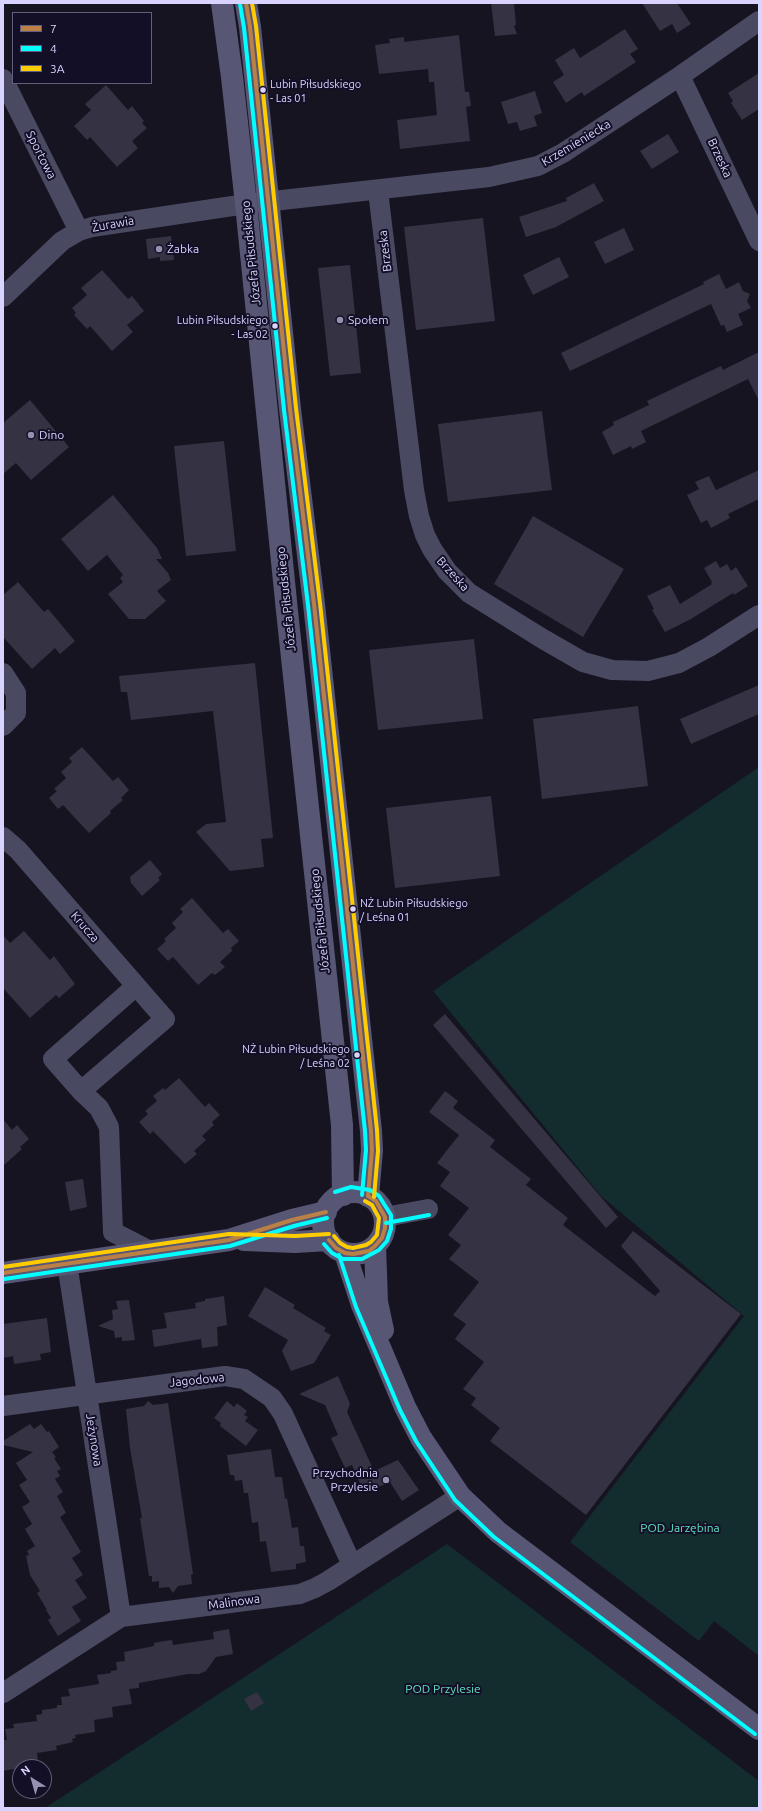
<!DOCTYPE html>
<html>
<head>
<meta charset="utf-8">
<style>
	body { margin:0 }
	#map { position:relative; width:762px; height:1811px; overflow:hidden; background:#161421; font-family:Ubuntu,sans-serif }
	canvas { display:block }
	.frame { position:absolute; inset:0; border:4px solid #d9d4ff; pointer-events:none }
	.legend { position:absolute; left:12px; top:12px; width:140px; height:72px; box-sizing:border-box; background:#130f26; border:1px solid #625e7d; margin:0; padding:5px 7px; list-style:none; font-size:12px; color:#d9d4ff }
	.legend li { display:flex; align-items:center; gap:8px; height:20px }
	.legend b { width:20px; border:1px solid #625e7d }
	.north { position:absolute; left:12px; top:1759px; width:40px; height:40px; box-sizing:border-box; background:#130f26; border:1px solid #625e7d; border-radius:50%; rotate:323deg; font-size:11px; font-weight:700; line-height:16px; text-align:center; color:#d9d4ff }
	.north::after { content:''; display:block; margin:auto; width:14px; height:18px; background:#9591b1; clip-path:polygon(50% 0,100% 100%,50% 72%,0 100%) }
</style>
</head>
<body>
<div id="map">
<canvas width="762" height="1811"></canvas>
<div class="frame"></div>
<ul class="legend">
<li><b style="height:5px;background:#ba8046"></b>7</li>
<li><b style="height:5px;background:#0ff"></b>4</li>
<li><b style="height:5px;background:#fc0"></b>3A</li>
</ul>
<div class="north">N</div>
</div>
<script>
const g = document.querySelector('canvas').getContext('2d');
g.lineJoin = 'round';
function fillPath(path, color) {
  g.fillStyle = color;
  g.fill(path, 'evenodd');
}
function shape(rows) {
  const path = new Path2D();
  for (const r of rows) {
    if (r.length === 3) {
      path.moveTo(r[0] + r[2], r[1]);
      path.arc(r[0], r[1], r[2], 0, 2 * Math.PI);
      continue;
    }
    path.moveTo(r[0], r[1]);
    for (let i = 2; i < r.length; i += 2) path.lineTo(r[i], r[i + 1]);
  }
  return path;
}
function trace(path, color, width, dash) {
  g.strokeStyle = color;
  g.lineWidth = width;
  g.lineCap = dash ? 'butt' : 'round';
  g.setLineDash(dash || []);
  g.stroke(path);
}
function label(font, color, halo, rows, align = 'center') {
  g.font = font + ' Ubuntu,sans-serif';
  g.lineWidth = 4;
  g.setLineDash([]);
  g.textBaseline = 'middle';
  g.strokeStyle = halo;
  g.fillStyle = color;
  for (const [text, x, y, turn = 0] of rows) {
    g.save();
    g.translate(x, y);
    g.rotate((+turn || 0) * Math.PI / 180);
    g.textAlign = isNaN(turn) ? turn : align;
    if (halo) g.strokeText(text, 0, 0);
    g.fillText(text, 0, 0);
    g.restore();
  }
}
fillPath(shape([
	[759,767,759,1656,714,1621,699,1641,570,1542,744,1316,601,1196,433,991],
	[447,1544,759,1781,759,1808,45,1808]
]), '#132c2d');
fillPath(shape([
	[491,3,514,3,516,25,514,26,517,34,495,36],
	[642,3,677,3,691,24,677,33,672,24,660,31],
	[625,29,638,49,630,54,636,62,584,96,582,92,566,103,553,82,564,75,555,60,574,48,580,58],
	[459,35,465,92,469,92,471,106,466,107,470,141,400,149,397,120,437,115,434,82,429,82,428,69,379,74,375,45,390,43,389,39,404,37,404,42],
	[759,73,759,109,742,120,731,103,733,101,728,93],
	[106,85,128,110,132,106,144,121,142,123,147,128,132,141,138,148,117,167,90,137,87,140,74,126,91,110,85,104],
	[535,91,542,113,534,116,537,126,520,131,517,122,508,124,501,102],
	[668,134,679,152,652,169,640,151],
	[594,183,604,201,556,227,526,237,519,217,567,201,566,198],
	[483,218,495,321,416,330,404,227],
	[624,228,634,250,605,264,594,242],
	[171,236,174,260,160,261,160,257,148,259,146,239],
	[559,257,569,277,533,295,523,275],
	[350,265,361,373,330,376,318,268],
	[102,270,128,299,132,296,144,311,127,325,133,332,112,351,90,326,87,329,74,315,76,313,72,308,87,295,81,288],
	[719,274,726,289,739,282,743,291,750,294,747,301,751,308,738,314,743,325,727,332,724,325,721,326,711,304,570,371,561,353,704,284,703,282],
	[759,352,759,401,748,379,641,431,646,442,632,449,631,446,613,455,602,432,614,425,613,422,649,405,647,401,693,379,721,366,723,370],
	[30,400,69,447,31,480,16,463,3,474,3,423],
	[542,411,552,490,448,502,438,424],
	[224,441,236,551,186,556,174,446],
	[759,470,759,499,728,514,730,518,711,528,707,520,701,523,687,495,699,489,695,482,709,476,716,490],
	[113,495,157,548,162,559,156,559,168,573,171,580,157,591,166,601,145,619,129,619,108,594,123,582,120,578,123,575,107,555,88,571,61,539],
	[533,516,624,569,583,637,494,584],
	[716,561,720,568,727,564,731,571,736,567,748,586,734,595,733,593,691,619,665,632,652,610,654,609,647,596,670,585,680,604,712,584,711,583,712,582,704,568],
	[18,582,44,612,48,609,75,641,60,654,55,648,32,669,3,637,3,595],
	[474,639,483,719,378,730,369,650],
	[255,663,273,838,261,839,264,867,230,871,196,832,206,824,226,822,213,711,131,720,127,692,121,692,119,676],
	[759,685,759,714,691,744,680,719],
	[638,706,648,786,542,799,533,719],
	[82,747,113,781,118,777,129,790,121,798,123,800,110,811,111,813,89,833,63,805,58,809,49,798,57,791,54,789,66,778,61,772,72,762,69,758],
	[491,796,500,876,395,888,386,808],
	[150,860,162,874,158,878,160,880,142,896,131,883,130,877],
	[192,898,223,933,228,929,239,941,231,948,232,951,220,962,225,967,215,975,212,973,198,985,173,957,168,961,157,949,166,941,164,939,176,928,172,923,183,912,180,909],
	[24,931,50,960,54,956,75,984,59,998,56,995,30,1018,3,988,3,935,10,943],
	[445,1014,618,1217,606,1228,433,1025],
	[179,1078,205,1107,209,1103,220,1115,212,1122,214,1125,202,1136,206,1140,194,1151,197,1154,185,1164,153,1131,150,1134,139,1122,148,1114,145,1111,157,1101,153,1096,163,1088,165,1090],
	[445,1091,458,1101,453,1108,495,1140,490,1147,531,1179,526,1185,568,1218,563,1225,655,1296,660,1291,621,1246,633,1231,741,1314,586,1515,490,1441,500,1428,471,1405,476,1398,463,1389,484,1362,455,1339,466,1324,453,1315,479,1282,449,1259,461,1245,448,1235,469,1208,440,1186,450,1172,437,1163,459,1135,429,1112],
	[3,1119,12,1130,17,1125,29,1139,20,1147,22,1149,3,1166],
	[83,1179,87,1207,70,1211,65,1182],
	[265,1287,295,1305,293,1308,326,1328,324,1331,331,1335,314,1363,291,1371,282,1351,288,1340,248,1316],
	[224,1296,227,1325,217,1327,218,1346,202,1348,201,1339,154,1347,152,1330,167,1328,164,1313,196,1308,195,1303,205,1301,205,1299],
	[129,1300,135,1340,122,1341,122,1337,115,1338,114,1331,98,1326,113,1319,112,1310,118,1309,116,1301],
	[47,1318,51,1352,40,1354,41,1360,14,1364,13,1356,3,1358,3,1324],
	[338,1376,350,1404,347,1412,374,1471,398,1460,419,1490,402,1501,390,1482,364,1493,352,1465,345,1468,331,1438,338,1435,325,1405,299,1394],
	[148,1401,153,1405,168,1403,193,1574,191,1575,192,1584,178,1586,173,1593,169,1587,159,1588,159,1581,152,1582,152,1576,149,1576,140,1518,142,1518,130,1448,126,1409,144,1406],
	[227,1401,234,1407,237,1403,247,1411,244,1415,248,1417,245,1421,258,1430,246,1446,220,1426,221,1423,214,1418],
	[30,1424,34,1429,41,1424,47,1432,49,1431,59,1447,52,1452,56,1457,54,1458,61,1469,57,1471,60,1476,55,1479,63,1492,57,1496,66,1513,60,1517,81,1552,72,1558,83,1575,75,1580,87,1598,72,1607,81,1621,58,1636,48,1620,51,1618,46,1610,47,1610,37,1593,40,1591,30,1575,26,1556,29,1555,27,1551,35,1546,25,1529,32,1524,22,1507,30,1502,19,1485,27,1480,16,1463,33,1452,3,1445,3,1441],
	[271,1449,275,1477,282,1477,285,1499,287,1498,292,1528,298,1527,300,1546,304,1546,306,1562,296,1564,296,1569,271,1572,266,1541,260,1542,258,1522,252,1523,248,1493,244,1493,242,1480,235,1481,234,1475,230,1475,227,1455],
	[229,1629,233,1654,216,1657,206,1671,199,1674,188,1674,139,1683,139,1688,129,1689,132,1704,112,1707,113,1717,94,1720,95,1732,75,1735,76,1738,72,1739,73,1742,56,1746,57,1750,37,1753,38,1761,19,1765,19,1768,3,1771,3,1740,7,1740,5,1729,14,1728,13,1724,37,1721,36,1715,42,1714,42,1710,57,1708,57,1705,62,1705,61,1697,70,1696,68,1689,99,1684,97,1675,111,1673,111,1671,117,1670,116,1662,125,1661,124,1652,154,1646,154,1643,164,1641,172,1640,173,1645,214,1639,213,1632],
	[257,1692,264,1703,251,1711,244,1699]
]), '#343243');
trace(shape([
	[680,76,759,241],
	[3,79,79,231],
	[378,191,414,490,419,516,425,535,432,549,447,571,469,593,543,639,583,662,612,670,648,671,679,663,709,647,759,615],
	[3,297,62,241,79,231,92,227,246,204,489,177,538,166,563,153,680,76,759,21],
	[3,673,16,693,16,713,3,726],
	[3,837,18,850,165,1019,81,1091,53,1059,136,986],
	[81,1091,99,1108,109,1127,113,1232,150,1251],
	[385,1217,428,1209],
	[67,1263,121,1617],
	[3,1406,225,1376,244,1379,272,1398,283,1414,352,1565],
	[3,1693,121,1617,300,1594,315,1588,328,1581,460,1496]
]), '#4a4962', 20);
trace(shape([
	[222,3,232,77,246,204,287,611,342,1125,343,1195],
	[246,3,250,27,290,409,314,604,371,1131,372,1150,368,1196],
	[354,1223,31],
	[244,1240,295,1242,329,1240],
	[375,1246,377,1302,383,1330],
	[345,1253,362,1305,405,1407,421,1438,460,1496,498,1532,759,1729],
	[3,1273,229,1240,292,1220,326,1212]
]), '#575674', 22);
trace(shape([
	[246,3,250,27,290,409,314,604,371,1131,372,1150,368,1196],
	[329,1240,336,1248,345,1253,353,1254,369,1251,375,1246,382,1238,385,1228,385,1217,376,1201,368,1196],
	[3,1273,229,1240,292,1220,326,1212]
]), '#ba8046', 4);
trace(shape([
	[240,4,244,28,284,410,308,605,365,1131,366,1150,362,1195],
	[386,1223,429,1215],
	[324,1244,332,1253,343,1259,362,1259,379,1250,387,1241,391,1229,391,1215,379,1196,370,1190,351,1187,335,1192],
	[339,1255,356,1307,400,1410,416,1441,455,1500,494,1537,755,1734],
	[4,1279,230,1246,294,1226,327,1218]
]), '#0ff', 4);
trace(shape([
	[252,3,256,26,296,408,320,603,377,1130,378,1151,374,1197],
	[334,1236,340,1243,347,1247,353,1248,366,1245,371,1242,377,1235,379,1218,372,1205,365,1201],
	[3,1267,229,1234,295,1236,329,1234]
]), '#fc0', 4);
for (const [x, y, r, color] of [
	[263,90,3.5,"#d9d4ff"],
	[159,249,4,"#9591b1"],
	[340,320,4,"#9591b1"],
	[275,326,3.5,"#d9d4ff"],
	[31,435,4,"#9591b1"],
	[353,909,3.5,"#d9d4ff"],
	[357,1055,3.5,"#d9d4ff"],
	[386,1480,4,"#9591b1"]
]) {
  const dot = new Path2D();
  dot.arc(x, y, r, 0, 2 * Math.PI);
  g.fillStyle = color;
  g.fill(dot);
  trace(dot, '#130f26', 1.5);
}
label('11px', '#d9d4ff', '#130f26', [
	["Lubin Piłsudskiego",270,84],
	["- Las 01",270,98],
	["Lubin Piłsudskiego",268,320,"right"],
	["- Las 02",268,334,"right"],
	["NŻ Lubin Piłsudskiego",360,903],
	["/ Leśna 01",360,917],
	["NŻ Lubin Piłsudskiego",350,1049,"right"],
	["/ Leśna 02",350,1063,"right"]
], 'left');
label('12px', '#d9d4ff', '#130f26', [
	["Krzemieniecka",576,143,-31],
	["Sportowa",41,155,63],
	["Brzeska",720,158,65],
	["Żurawia",113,224,-10],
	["Brzeska",385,251,-97],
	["Józefa Piłsudskiego",251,253,-96],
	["Brzeska",453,574,48],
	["Józefa Piłsudskiego",286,599,-96],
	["Józefa Piłsudskiego",320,921,-96],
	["Krucza",85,927,49],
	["Jagodowa",197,1380,-6],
	["Jeżynowa",94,1440,81],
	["Malinowa",234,1602,-8]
]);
label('12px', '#d9d4ff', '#130f26', [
	["Żabka",167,249],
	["Społem",348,320],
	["Dino",39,435],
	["Przychodnia",378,1473,"right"],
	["Przylesie",378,1487,"right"]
], 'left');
label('12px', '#5fe0c0', '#130f26', [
	["POD Jarzębina",680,1528],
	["POD Przylesie",443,1689]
]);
</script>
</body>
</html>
